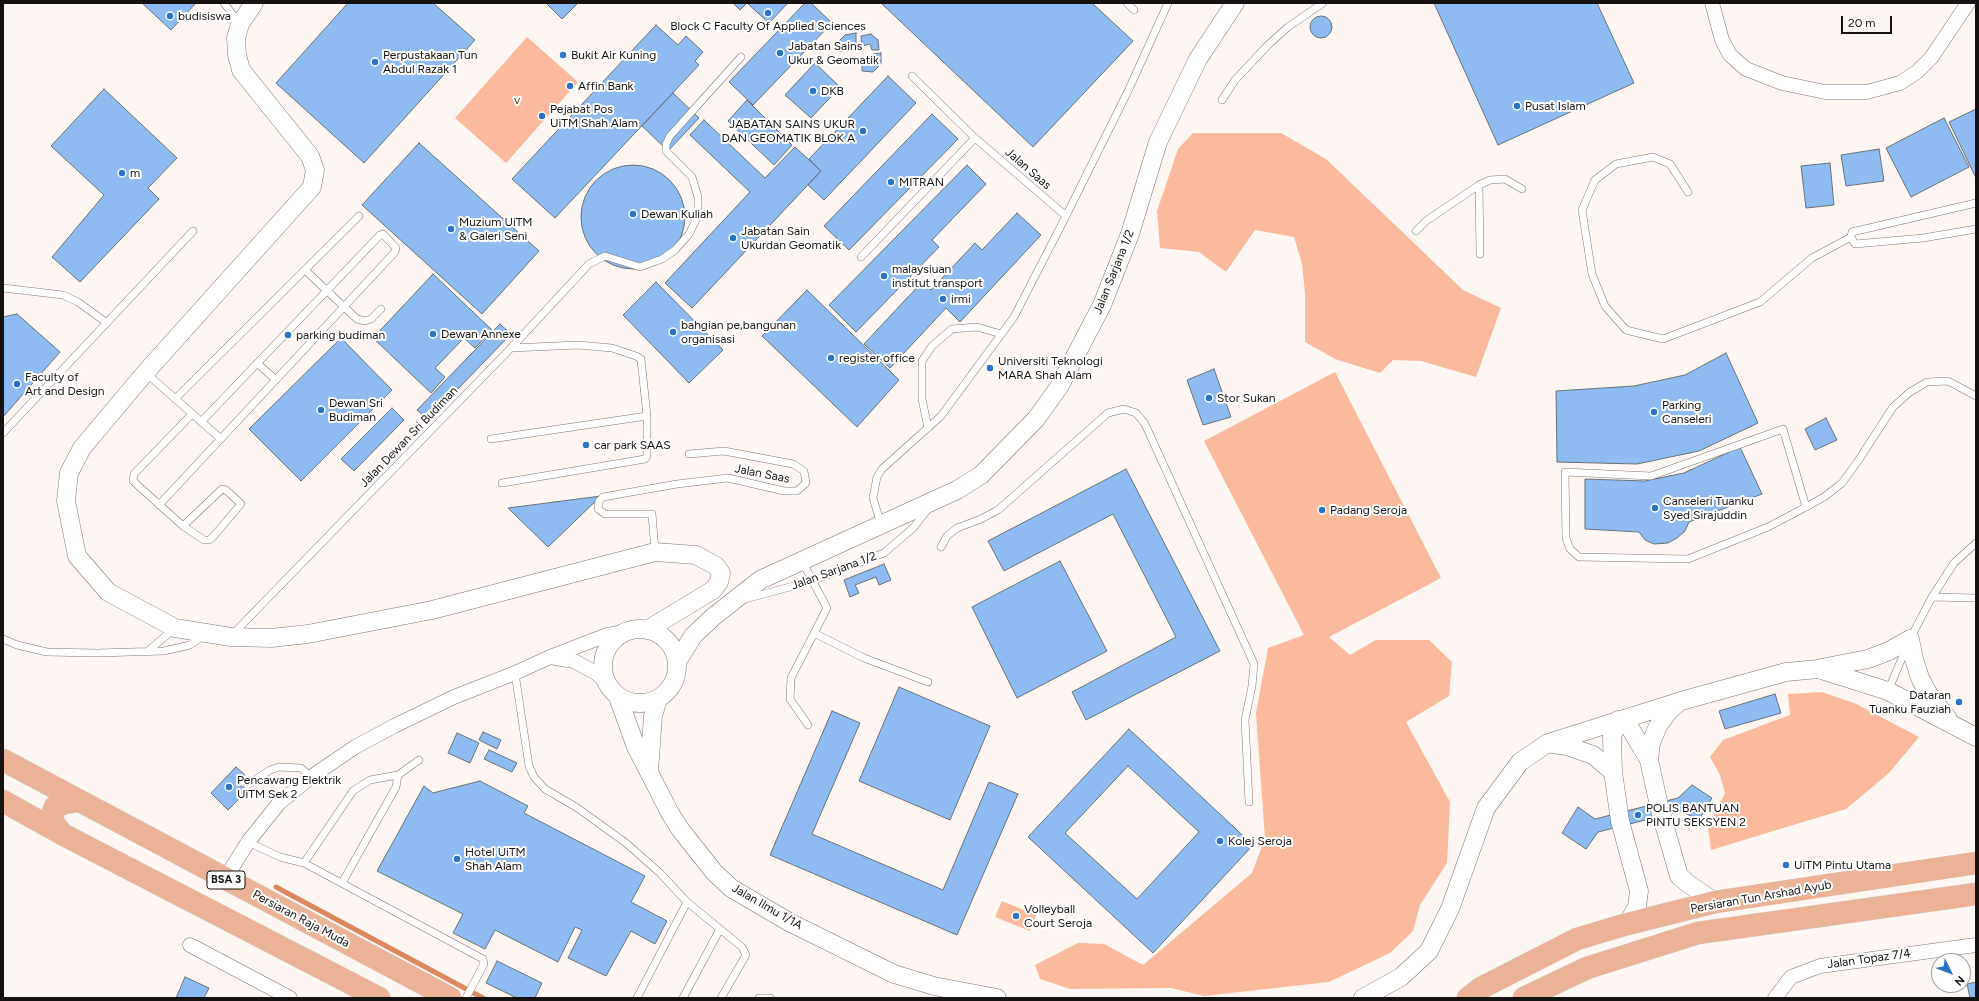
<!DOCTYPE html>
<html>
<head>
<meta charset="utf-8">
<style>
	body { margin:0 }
	#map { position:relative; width:1979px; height:1001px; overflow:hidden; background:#fef6f2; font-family:Figtree,sans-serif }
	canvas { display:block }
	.frame { position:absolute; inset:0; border:4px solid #161211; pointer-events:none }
	.north { position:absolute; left:1931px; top:953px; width:40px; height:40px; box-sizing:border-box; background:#fff; border:1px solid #a2a0a0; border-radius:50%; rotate:133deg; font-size:11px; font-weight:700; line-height:16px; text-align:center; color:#161211 }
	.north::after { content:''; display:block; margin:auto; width:14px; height:18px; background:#2b74c4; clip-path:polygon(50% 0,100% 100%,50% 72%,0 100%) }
	.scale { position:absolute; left:1841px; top:16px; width:51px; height:18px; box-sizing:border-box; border:2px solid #161211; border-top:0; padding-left:5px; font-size:12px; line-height:14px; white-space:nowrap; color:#161211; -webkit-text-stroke:3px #fff; paint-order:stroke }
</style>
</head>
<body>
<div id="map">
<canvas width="1979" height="1001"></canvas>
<div class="frame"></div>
<div class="north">N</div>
<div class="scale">20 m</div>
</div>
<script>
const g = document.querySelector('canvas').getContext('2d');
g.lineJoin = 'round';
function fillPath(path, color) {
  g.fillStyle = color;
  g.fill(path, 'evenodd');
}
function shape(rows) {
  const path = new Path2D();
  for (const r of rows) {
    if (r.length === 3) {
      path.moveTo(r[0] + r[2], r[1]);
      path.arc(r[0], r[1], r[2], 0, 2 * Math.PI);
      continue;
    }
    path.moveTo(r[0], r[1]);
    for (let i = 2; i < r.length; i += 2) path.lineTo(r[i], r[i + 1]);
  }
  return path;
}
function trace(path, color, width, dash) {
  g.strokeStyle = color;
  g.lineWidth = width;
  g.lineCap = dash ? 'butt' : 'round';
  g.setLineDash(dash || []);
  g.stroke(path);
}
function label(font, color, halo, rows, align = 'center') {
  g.font = font + ' Figtree,sans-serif';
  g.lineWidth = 4;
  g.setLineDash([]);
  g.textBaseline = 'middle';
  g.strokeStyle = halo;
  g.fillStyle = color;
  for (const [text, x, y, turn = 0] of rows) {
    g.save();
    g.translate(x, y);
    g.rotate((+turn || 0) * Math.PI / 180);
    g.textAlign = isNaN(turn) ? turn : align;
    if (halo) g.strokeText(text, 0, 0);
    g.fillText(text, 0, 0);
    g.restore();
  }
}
fillPath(shape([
	[527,37,578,82,506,163,455,118],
	[1193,133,1281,133,1326,159,1463,290,1501,308,1476,377,1421,361,1393,360,1380,373,1335,359,1305,342,1305,293,1302,264,1294,237,1255,230,1226,272,1199,252,1160,248,1157,211,1178,149],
	[1335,372,1441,578,1329,637,1350,655,1376,640,1429,640,1452,662,1449,696,1406,722,1450,802,1447,863,1420,905,1413,931,1390,953,1329,982,1204,996,1171,988,1070,989,1040,979,1035,965,1078,943,1104,944,1143,965,1252,873,1265,838,1256,713,1268,648,1304,635,1204,441],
	[1822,692,1854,703,1919,737,1889,773,1846,809,1711,850,1708,826,1725,793,1720,775,1710,757,1723,740,1790,715,1788,694],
	[1002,901,1036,915,1030,931,995,917]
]), '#fbba9b');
trace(shape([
	[276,887,483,998]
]), '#dc885f', 5);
const building = shape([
	[142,3,196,3,171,30,142,3],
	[348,3,433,3,475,40,364,163,276,83,348,3],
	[546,3,578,3,562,19,546,3],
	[733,3,747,3,740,10,733,3],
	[747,3,788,3,769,23,747,3],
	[805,3,811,3,832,23,753,105,729,82,805,3],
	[881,3,1092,3,1133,41,1033,147,881,3],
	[1434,3,1597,3,1634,83,1498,145,1434,3],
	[1321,27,11],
	[656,25,678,45,686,36,703,52,695,61,699,65,555,218,512,179,656,25],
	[856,33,856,46,851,45,849,51,838,51,839,41,845,35,856,33],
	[871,34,878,40,879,50,872,50,870,44,862,46,861,36,871,34],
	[881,53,881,64,873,72,862,71,862,64,871,61,873,54,881,53],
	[815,63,840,87,811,118,785,95,815,63],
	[888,76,916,103,824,200,808,185,821,171,809,159,888,76],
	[104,89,177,158,148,188,159,199,80,282,52,257,104,195,51,146,104,89],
	[673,93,699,118,668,151,642,126,673,93],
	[747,100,792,145,774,165,728,121,747,100],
	[1976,109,1976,178,1949,122,1976,109],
	[932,114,958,139,849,250,824,226,932,114],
	[1944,118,1969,167,1911,197,1886,148,1944,118],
	[704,120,765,178,795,147,821,171,692,308,665,283,750,192,690,135,704,120],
	[419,143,539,251,482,314,362,205,419,143],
	[1879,149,1884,181,1846,186,1841,155,1879,149],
	[1830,163,1834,205,1806,208,1801,166,1830,163],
	[633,217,52],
	[967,165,986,184,932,240,939,247,856,332,829,305,967,165],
	[1017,213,1041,235,960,322,946,308,890,368,864,344,922,282,931,290,975,243,982,250,1017,213],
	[433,274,492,330,475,348,464,338,435,368,445,377,431,393,373,338,433,274],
	[656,282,723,350,689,383,623,315,656,282],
	[807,290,899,380,857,427,762,336,807,290],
	[17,314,60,352,3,417,3,317,17,314],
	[500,324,511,334,428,420,417,410,500,324],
	[341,338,392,390,301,481,249,429,341,338],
	[1726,353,1758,423,1699,451,1637,464,1557,462,1556,391,1634,386,1685,375,1726,353],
	[1214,369,1231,417,1203,425,1187,380,1214,369],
	[392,408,404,420,354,471,341,459,392,408],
	[1826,418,1837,440,1815,450,1805,429,1826,418],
	[1740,447,1762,494,1689,522,1685,531,1677,538,1668,543,1654,544,1645,540,1639,532,1585,529,1585,479,1645,481,1684,473,1740,447],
	[1126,469,1220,651,1086,720,1072,692,1176,637,1113,514,1004,571,988,541,1126,469],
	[601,496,548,547,508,508,601,496],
	[1060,561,1107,651,1017,698,972,607,1060,561],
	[884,564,891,580,879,585,876,577,855,585,859,593,850,597,844,580,884,564],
	[899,687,990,726,950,820,859,781,899,687],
	[1775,694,1781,713,1725,729,1719,711,1775,694],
	[832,711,860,723,812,834,943,890,989,782,1018,794,957,935,770,855,832,711],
	[1129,729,1253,845,1153,953,1028,837,1129,729],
	[1128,766,1199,832,1137,899,1065,833,1128,766],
	[483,732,501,740,497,749,479,740,483,732],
	[457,733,479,743,470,763,448,753,457,733],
	[489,750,517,763,512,772,484,759,489,750],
	[236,767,245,775,238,783,247,791,228,810,211,793,236,767],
	[480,781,528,806,524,813,645,876,631,902,667,921,655,944,631,931,606,976,568,958,582,930,575,927,558,962,495,930,485,949,453,933,463,914,377,871,424,786,433,793,480,781],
	[1692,785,1712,798,1699,820,1681,811,1598,832,1586,849,1562,833,1578,807,1595,819,1678,798,1692,785],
	[497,961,542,983,535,998,517,998,486,983,497,961],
	[185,977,209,988,204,998,176,998,185,977],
	[1976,982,1976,998,1970,998,1967,984,1976,982]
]);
fillPath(building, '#8dbbf2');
trace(building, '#6a7077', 1);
const service = shape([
	[224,3,240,24],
	[1127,3,1134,10],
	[912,76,975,138,1066,216],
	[1222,100,1235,80,1268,45,1288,27,1323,3],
	[1479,185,1480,254],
	[1688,192,1670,164,1653,157,1616,164,1595,180,1582,210,1592,274,1605,306,1626,330,1663,339,1760,302,1812,258,1851,237],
	[1976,203,1852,232,1851,237,1855,244,1923,238,1976,229],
	[1416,231,1426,221,1479,185,1490,180,1505,179,1522,189],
	[861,257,975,138],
	[305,270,357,319,365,321,371,319,381,309],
	[3,288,63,295,78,302,107,323],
	[257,363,276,380],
	[146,373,221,439],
	[175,399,359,216],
	[928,428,922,399,922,361,932,346,952,329,977,327,1001,334],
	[3,433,193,231],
	[491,439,647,416,641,359,636,356,612,348,578,345,511,348],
	[502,483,645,459,647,456,647,416],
	[159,505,395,252,396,248,383,234,380,235,201,422],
	[1806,507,1783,429,1651,476,1565,472,1566,538,1570,549,1579,557,1688,559,1768,527,1806,507,1824,497,1842,483,1858,461,1893,407,1910,392,1927,382,1948,381,1976,396],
	[881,524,873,498,877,477,882,469,941,416,1014,317,1066,216,1129,89,1168,3],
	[183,526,204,540,209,540,212,538,241,504,226,490,222,489,183,526,133,481,134,474,192,414],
	[941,547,947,536,957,528,981,519,998,510,1108,413,1124,409,1136,413,1145,424,1254,664,1252,686,1245,720,1249,802],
	[655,551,652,514,605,514,598,509,599,501,603,497,677,484,728,478,784,491,797,491,806,483,804,471,793,464,724,451,689,454],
	[802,561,827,608,791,678,790,699,808,725],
	[1932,597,1976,598],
	[745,599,812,581,884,553,913,528,928,509],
	[814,633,864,658,928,682],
	[233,634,511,348,589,264,605,256,640,267,662,259,675,250,689,234,698,216,698,197,692,177,666,151,666,144,670,136,741,57],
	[3,639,17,645,47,652,97,653,164,651,190,645,203,636],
	[148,651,175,628],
	[515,673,529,766,534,777,545,789,576,807,626,843,660,873,687,902,742,947,746,955,721,998],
	[1888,691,1910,639,1932,597,1954,563,1976,543],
	[247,785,270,770,279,767,301,768,311,777],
	[248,842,280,857,304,863,483,959,484,964,466,998],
	[304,863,353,791,370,780,398,775,419,760],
	[342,883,396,787,398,775],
	[637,998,687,902],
	[683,998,720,929],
	[759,998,770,998]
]);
const minor = shape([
	[1712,3,1722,40,1730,55,1746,69,1782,83,1825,92,1867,92,1900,83,1917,72,1931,58,1968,3],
	[550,657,574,661,596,673,605,681],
	[225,879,248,842,279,803,311,777,355,747,394,726,454,697,515,673,550,657,607,635,625,632],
	[190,945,290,998],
	[1775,998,1791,977,1820,966,1976,945]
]);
const tertiary = shape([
	[254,3,240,24,236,38,237,55,241,70,310,156,315,170,312,187,145,373,82,448,69,473,66,501,77,556,108,592,175,628,231,637,271,638,308,634,432,610,655,552,696,555,716,566,721,573,719,582,713,590,647,630],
	[640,666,37],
	[677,662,693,636,713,617,760,580,957,490,981,475,1036,419,1059,387,1102,305,1130,234,1158,142,1198,59,1235,3],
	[1821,668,1868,659,1889,651,1910,639,1914,659,1920,678,1929,695,1948,719],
	[618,697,636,747,670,813,680,829,714,872,731,888,789,922,894,974,934,986,997,998],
	[1552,744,1567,746,1593,755,1613,772],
	[1649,760,1651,743,1658,726,1668,712,1679,702],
	[649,771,653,716,658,699],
	[1627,924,1637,907,1639,891,1620,821,1613,772,1612,737,1618,720,1630,728,1649,760,1660,810,1679,876,1690,885,1715,902],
	[1363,998,1401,977,1429,951,1450,909,1486,808,1520,762,1548,743,1681,701,1786,672,1818,669,1888,691,1976,737]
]);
const primary = shape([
	[3,760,450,998],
	[3,801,62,834,379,998],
	[62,834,53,822,53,812,55,807,65,803,78,801],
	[1468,998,1481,988,1577,939,1627,924,1715,902,1976,863],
	[1524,998,1587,968,1698,933,1976,894]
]);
trace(service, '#7f7672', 8);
trace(minor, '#7f7672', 15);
trace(tertiary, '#7f7672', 19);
trace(primary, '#d5d4d4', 23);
trace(service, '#fff', 7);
trace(minor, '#fff', 14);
trace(tertiary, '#fff', 18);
trace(primary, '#ebb295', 22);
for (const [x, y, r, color] of [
	[768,13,4,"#2b74c4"],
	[170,16,4,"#2b74c4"],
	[780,53,4,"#2b74c4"],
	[563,55,4,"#2b74c4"],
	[375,62,4,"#2b74c4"],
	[570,86,4,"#2b74c4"],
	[813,91,4,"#2b74c4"],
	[1517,106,4,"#2b74c4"],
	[542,116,4,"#2b74c4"],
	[863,131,4,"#2b74c4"],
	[122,173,4,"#2b74c4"],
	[891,182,4,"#2b74c4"],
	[633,214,4,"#2b74c4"],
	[451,229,4,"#2b74c4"],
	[733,238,4,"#2b74c4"],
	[884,276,4,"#2b74c4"],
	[943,299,4,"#2b74c4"],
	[673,332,4,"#2b74c4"],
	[433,334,4,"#2b74c4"],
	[288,335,4,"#2b74c4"],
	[831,358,4,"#2b74c4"],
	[990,368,4,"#2b74c4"],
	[17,384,4,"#2b74c4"],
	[1209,398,4,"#2b74c4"],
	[321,410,4,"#2b74c4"],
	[1654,412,4,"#2b74c4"],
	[586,445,4,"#2b74c4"],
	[1655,508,4,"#2b74c4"],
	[1322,510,4,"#2b74c4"],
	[1959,702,4,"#2b74c4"],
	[229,787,4,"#2b74c4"],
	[1638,815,4,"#2b74c4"],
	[1220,841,4,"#2b74c4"],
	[457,859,4,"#2b74c4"],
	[1786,865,4,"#2b74c4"],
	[1016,916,4,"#2b74c4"]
]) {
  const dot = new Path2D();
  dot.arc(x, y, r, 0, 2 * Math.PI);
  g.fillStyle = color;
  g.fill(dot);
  trace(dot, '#fff', 1.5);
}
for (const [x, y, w] of [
	[226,880,38]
]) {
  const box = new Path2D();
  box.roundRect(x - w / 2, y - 9, w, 18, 3);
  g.fillStyle = '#fff';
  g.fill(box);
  trace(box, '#161211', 1);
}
label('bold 11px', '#161211', null, [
	["BSA 3",226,880]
]);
label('12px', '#161211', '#fff', [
	["budisiswa",178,16],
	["Block C Faculty Of Applied Sciences",768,26,"center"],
	["Jabatan Sains",788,46],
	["Ukur & Geomatik",788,60],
	["Perpustakaan Tun",383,55],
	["Abdul Razak 1",383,69],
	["Bukit Air Kuning",571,55],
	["Affin Bank",578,86],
	["DKB",821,91],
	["Pusat Islam",1525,106],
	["Pejabat Pos",550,109],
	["UiTM Shah Alam",550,123],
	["JABATAN SAINS UKUR",855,124,"right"],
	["DAN GEOMATIK BLOK A",855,138,"right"],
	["m",130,173],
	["MITRAN",899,182],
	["Dewan Kuliah",641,214],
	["Muzium UiTM",459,222],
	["& Galeri Seni",459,236],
	["Jabatan Sain",741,231],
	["Ukurdan Geomatik",741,245],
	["malaysiuan",892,269],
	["institut transport",892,283],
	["irmi",951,299],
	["bahgian pe,bangunan",681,325],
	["organisasi",681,339],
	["Dewan Annexe",441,334],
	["parking budiman",296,335],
	["register office",839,358],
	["Universiti Teknologi",998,361],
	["MARA Shah Alam",998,375],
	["Faculty of",25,377],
	["Art and Design",25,391],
	["Stor Sukan",1217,398],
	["Dewan Sri",329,403],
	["Budiman",329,417],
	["Parking",1662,405],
	["Canseleri",1662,419],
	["car park SAAS",594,445],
	["Canseleri Tuanku",1663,501],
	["Syed Sirajuddin",1663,515],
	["Padang Seroja",1330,510],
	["Dataran",1951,695,"right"],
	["Tuanku Fauziah",1951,709,"right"],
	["Pencawang Elektrik",237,780],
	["UiTM Sek 2",237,794],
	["POLIS BANTUAN",1646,808],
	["PINTU SEKSYEN 2",1646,822],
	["Kolej Seroja",1228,841],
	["Hotel UiTM",465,852],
	["Shah Alam",465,866],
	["UiTM Pintu Utama",1794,865],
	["Volleyball",1024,909],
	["Court Seroja",1024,923]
], 'left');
label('12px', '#541f00', '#fff', [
	["v",517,100]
]);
label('12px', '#161211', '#fff', [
	["Jalan Saas",1028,169,41],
	["Jalan Sarjana 1/2",1114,272,-68],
	["Jalan Dewan Sri Budiman",409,437,-46],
	["Jalan Saas",762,474,11],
	["Jalan Sarjana 1/2",834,571,-20],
	["Persiaran Tun Arshad Ayub",1761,897,-10],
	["Jalan Ilmu 1/1A",767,907,30],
	["Persiaran Raja Muda",301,919,28],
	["Jalan Topaz 7/4",1869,959,-8]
]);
</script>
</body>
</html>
